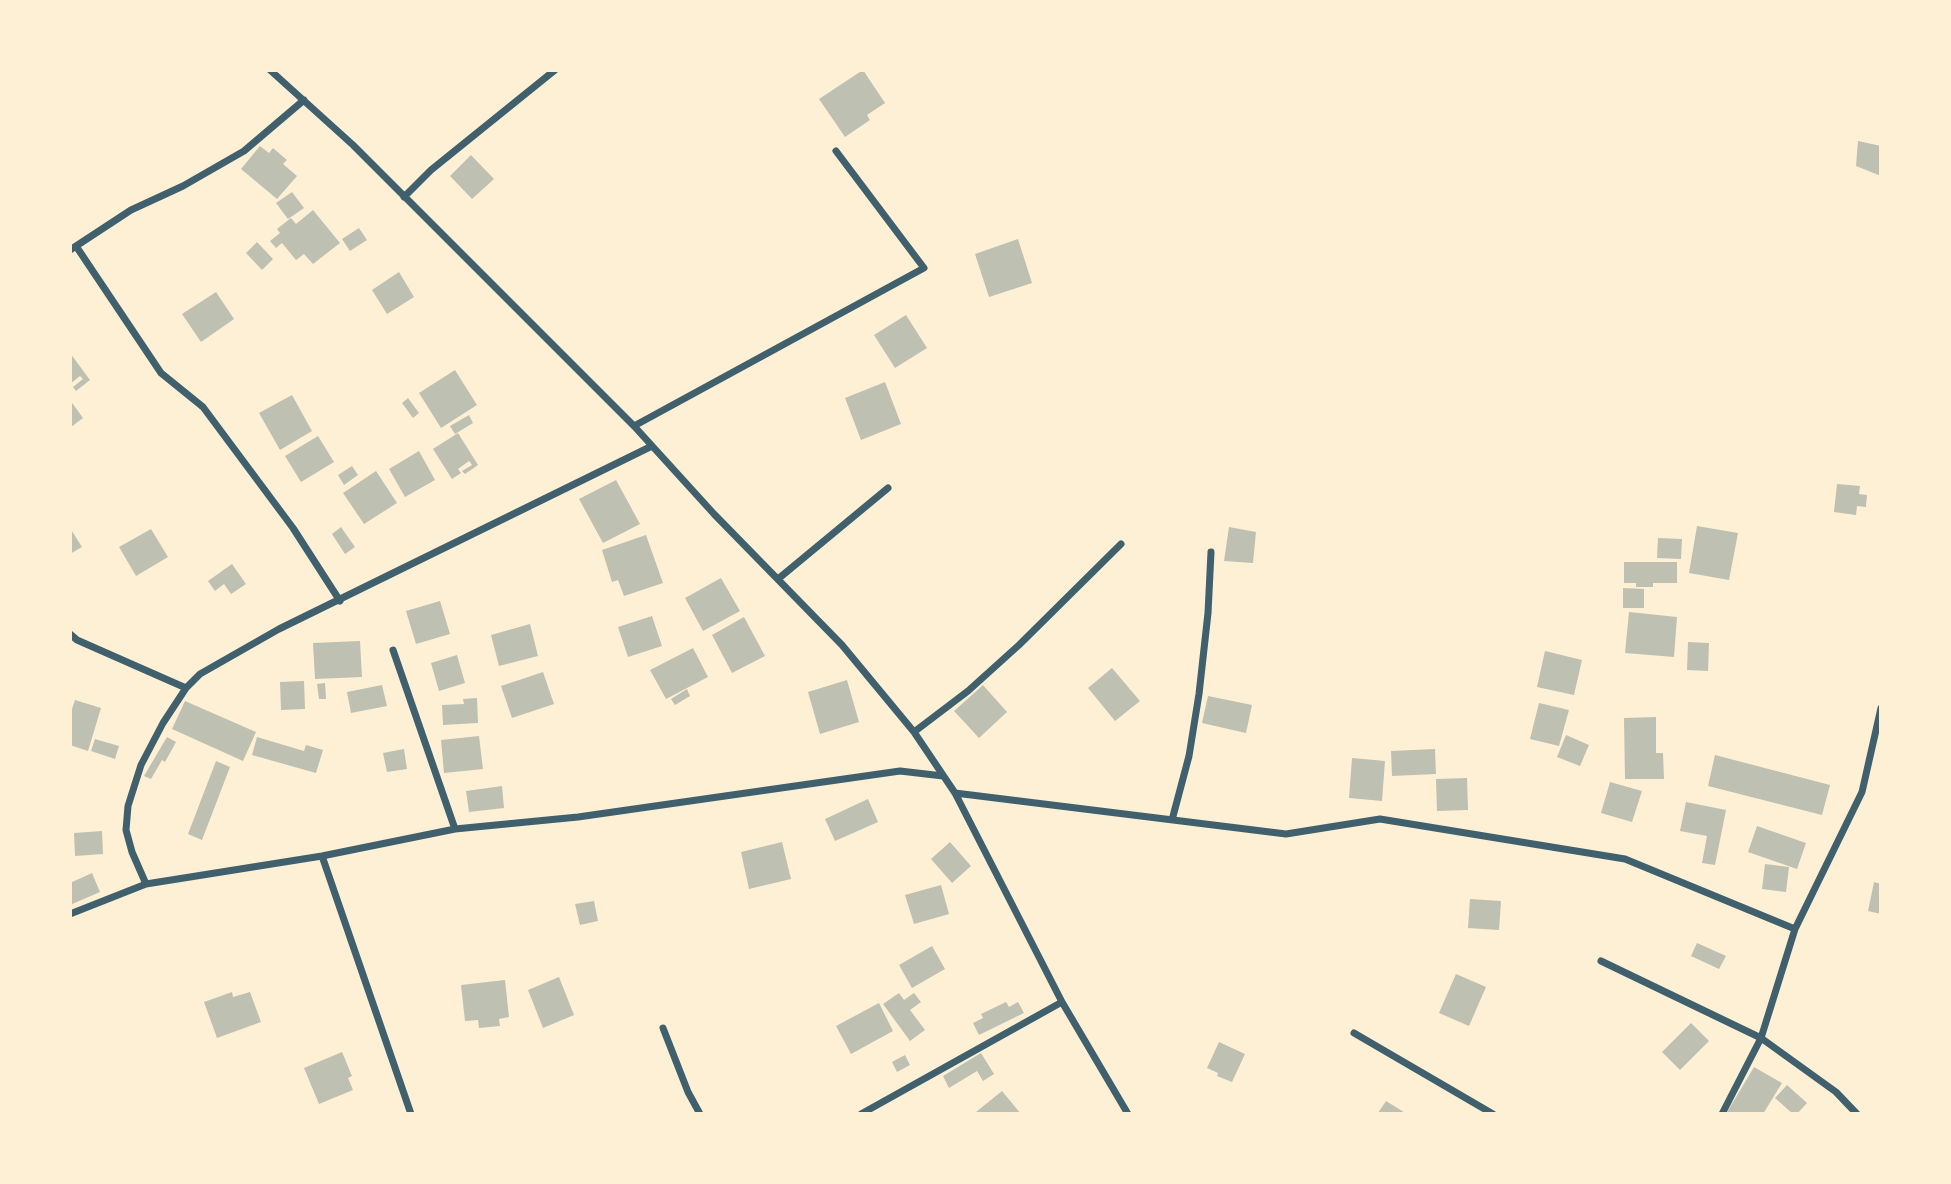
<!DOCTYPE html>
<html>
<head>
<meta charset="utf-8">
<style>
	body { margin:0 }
	#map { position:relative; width:1951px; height:1184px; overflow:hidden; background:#fdf0d5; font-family:Arial,sans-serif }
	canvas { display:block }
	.frame { position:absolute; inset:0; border:72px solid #fdf0d5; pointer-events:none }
</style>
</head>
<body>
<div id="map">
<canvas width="1951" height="1184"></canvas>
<div class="frame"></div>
</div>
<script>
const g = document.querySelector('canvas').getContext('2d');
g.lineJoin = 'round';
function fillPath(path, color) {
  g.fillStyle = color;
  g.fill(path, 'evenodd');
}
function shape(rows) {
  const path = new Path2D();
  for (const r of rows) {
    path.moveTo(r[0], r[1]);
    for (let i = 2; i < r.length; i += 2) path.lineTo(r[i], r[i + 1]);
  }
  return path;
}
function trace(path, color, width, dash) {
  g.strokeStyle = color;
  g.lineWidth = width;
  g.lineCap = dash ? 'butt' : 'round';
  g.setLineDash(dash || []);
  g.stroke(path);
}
fillPath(shape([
	[863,70,885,103,867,115,870,120,845,137,819,99],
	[1858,141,1881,146,1881,176,1856,166],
	[260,146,269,153,273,148,287,160,283,164,297,176,277,199,241,169],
	[471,155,494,179,472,199,450,176],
	[292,192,304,208,288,219,276,203],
	[313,210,340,243,313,264,304,254,296,260,282,243,276,248,270,241,280,233,277,229,291,218,296,224],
	[359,228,367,240,350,251,342,239],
	[1018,239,1032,283,989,297,975,254],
	[257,242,273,259,262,270,246,253],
	[399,272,414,297,387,314,372,290],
	[216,292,234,319,201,342,182,314],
	[906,315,927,348,895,368,874,335],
	[70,353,90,380,76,391,73,387,83,379,80,376,70,384],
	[455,370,477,405,441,428,419,393],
	[885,382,901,424,861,440,845,398],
	[292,395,312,431,280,450,259,413],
	[408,398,419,413,413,418,402,403],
	[70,400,83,418,71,427,70,425],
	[469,415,473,423,455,434,450,426],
	[458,433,478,465,465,474,462,471,472,465,469,461,458,469,461,473,452,479,433,449],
	[318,436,334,462,301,482,285,456],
	[419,451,435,480,405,497,389,469],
	[352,466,358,475,344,485,338,475],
	[376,471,397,503,364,524,343,493],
	[616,480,640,524,603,543,579,499],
	[1837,484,1860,486,1859,494,1867,495,1866,507,1857,506,1856,515,1834,512],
	[1697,526,1738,533,1729,580,1689,573],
	[341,527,355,547,345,554,332,534],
	[1229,527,1256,532,1253,563,1224,561],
	[70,528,82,547,70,554],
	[151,529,168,557,136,576,119,547],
	[646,535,663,583,624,596,618,580,612,582,602,550],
	[1658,538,1682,539,1681,559,1657,558],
	[1624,562,1677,562,1677,583,1653,583,1653,587,1636,587,1636,583,1624,583],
	[232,564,246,584,231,594,224,584,215,591,208,581],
	[721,578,740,611,703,631,685,598],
	[1623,588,1644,589,1644,608,1623,608],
	[440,601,450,634,416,644,406,611],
	[1629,612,1677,617,1674,657,1625,653],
	[652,616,662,646,628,657,618,627],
	[744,617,765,656,732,673,712,635],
	[530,624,538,656,499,666,491,635],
	[360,641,362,677,315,679,313,643],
	[1688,642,1709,643,1708,671,1687,670],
	[693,648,708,677,666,699,650,670],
	[1545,651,1582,660,1574,695,1537,687],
	[457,655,465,683,439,691,431,663],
	[1112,668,1140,701,1115,721,1088,688],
	[543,672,554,704,512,718,501,686],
	[847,680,859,722,820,734,808,692],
	[304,681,305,709,281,710,280,682],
	[325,683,326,699,319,699,317,684],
	[382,685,387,706,351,713,347,692],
	[983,685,1007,712,979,738,954,711],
	[687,689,690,696,675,705,671,699],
	[1208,696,1252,705,1246,733,1202,723],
	[477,698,478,723,443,725,442,705,464,704,463,699],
	[75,700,101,708,88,751,70,745,70,715],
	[185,701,256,732,243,761,172,729],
	[1539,703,1569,710,1559,746,1530,739],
	[1656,717,1656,753,1663,753,1664,779,1625,779,1624,718],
	[1566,735,1589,745,1580,766,1557,757],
	[479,736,483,769,444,773,441,740],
	[167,737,176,742,165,762,162,760,151,779,144,776],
	[257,737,304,751,306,745,323,750,316,773,252,755],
	[95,739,119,746,115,759,91,751],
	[404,749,407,769,387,772,383,753],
	[1435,749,1436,774,1392,776,1391,751],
	[1715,755,1830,785,1822,815,1708,786],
	[1352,758,1385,761,1382,801,1349,798],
	[216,761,230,767,202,840,188,834],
	[1467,778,1468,810,1437,811,1436,779],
	[1610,782,1642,791,1632,822,1601,813],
	[502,786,504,808,469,812,466,791],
	[868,799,878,822,835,841,825,819],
	[1686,802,1726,810,1715,865,1702,863,1707,836,1680,831],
	[1757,826,1806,843,1797,869,1748,852],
	[102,831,103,854,75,856,74,833],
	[782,842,791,879,749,889,741,852],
	[950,842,971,866,952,883,931,859],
	[1765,864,1789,867,1786,892,1762,889],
	[92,873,100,892,70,905,70,883],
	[1874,882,1881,884,1881,914,1868,911],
	[941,885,949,914,914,924,905,895],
	[1470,899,1501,901,1499,930,1468,928],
	[594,901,598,921,580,925,575,904],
	[1697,943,1726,956,1719,969,1691,956],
	[932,946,945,969,912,988,899,965],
	[1456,974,1486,987,1469,1026,1439,1013],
	[559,977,574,1015,543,1028,528,990],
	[505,980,509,1017,499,1019,500,1026,479,1028,478,1020,465,1021,461,985],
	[232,992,233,997,250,992,261,1022,217,1038,204,1002],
	[899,993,904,1000,914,993,921,1002,910,1010,925,1030,910,1041,883,1004],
	[1006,1002,1009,1007,1018,1002,1024,1013,979,1035,973,1023,983,1018,981,1014],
	[879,1003,893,1031,851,1054,836,1026],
	[1691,1023,1709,1041,1680,1070,1662,1052],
	[1219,1042,1245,1054,1232,1082,1217,1076,1218,1073,1207,1068],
	[342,1052,352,1076,348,1078,353,1090,319,1104,304,1068],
	[981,1053,994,1074,983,1081,977,1071,949,1088,943,1076],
	[905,1055,910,1065,897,1072,892,1062],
	[1754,1067,1782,1083,1763,1114,1726,1114],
	[1787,1085,1807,1103,1797,1114,1793,1114,1775,1098],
	[1002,1091,1021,1114,978,1114,976,1112],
	[1386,1101,1407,1114,1378,1113]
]), '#bec0b2');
trace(shape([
	[270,70,353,145,634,426,714,514,842,645,914,732,955,793,1062,1002,1128,1114],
	[404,197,431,170,555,70],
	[76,246,161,373,203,407,293,528,340,601],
	[70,250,131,210,183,186,244,151,304,100],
	[634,426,924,268,836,151],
	[778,579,888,488],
	[70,634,77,640,186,688],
	[393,650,455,829],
	[914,732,968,691,1019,645,1121,544],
	[955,793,1286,834,1380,819,1625,859,1795,929],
	[1172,820,1189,756,1199,694,1208,613,1211,552],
	[322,856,411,1114],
	[146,884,132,852,126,830,128,806,141,765,163,723,186,688,200,674,279,629,652,446],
	[70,914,146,884,322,856,455,829,578,817,900,771,943,776],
	[1601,961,1761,1038,1836,1092,1857,1114],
	[663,1028,688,1092,700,1114],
	[1354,1033,1493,1114],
	[861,1114,1062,1002],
	[1722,1114,1761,1038,1795,929,1862,792,1881,708]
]), '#3f606c', 7);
</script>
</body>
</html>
